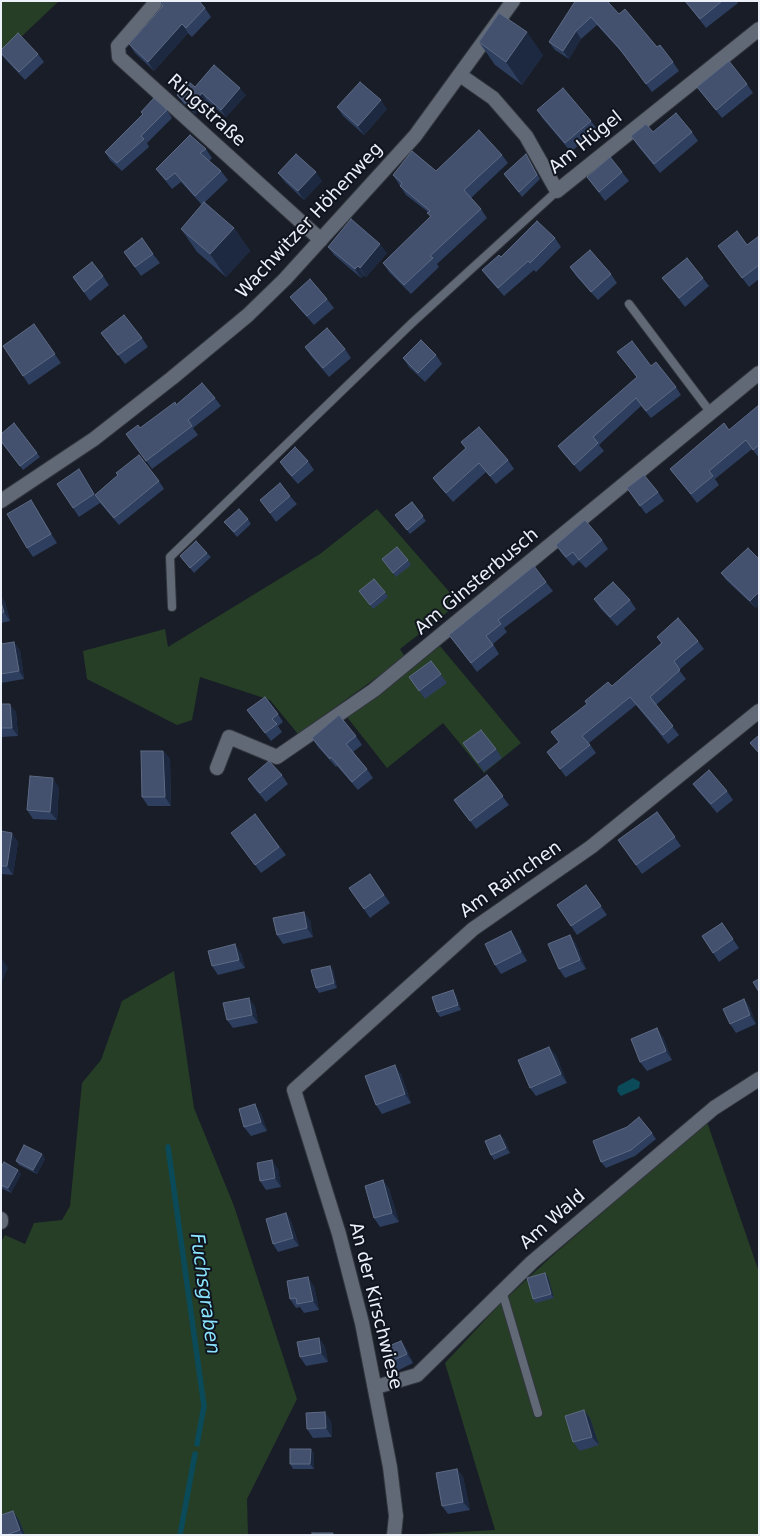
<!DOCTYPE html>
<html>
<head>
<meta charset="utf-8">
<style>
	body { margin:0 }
	#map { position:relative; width:760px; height:1536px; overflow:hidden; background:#181d28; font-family:"DejaVu Sans",sans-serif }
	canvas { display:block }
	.frame { position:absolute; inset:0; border:2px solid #ecf0f8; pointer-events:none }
</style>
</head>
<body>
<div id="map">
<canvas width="760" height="1536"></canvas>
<div class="frame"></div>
</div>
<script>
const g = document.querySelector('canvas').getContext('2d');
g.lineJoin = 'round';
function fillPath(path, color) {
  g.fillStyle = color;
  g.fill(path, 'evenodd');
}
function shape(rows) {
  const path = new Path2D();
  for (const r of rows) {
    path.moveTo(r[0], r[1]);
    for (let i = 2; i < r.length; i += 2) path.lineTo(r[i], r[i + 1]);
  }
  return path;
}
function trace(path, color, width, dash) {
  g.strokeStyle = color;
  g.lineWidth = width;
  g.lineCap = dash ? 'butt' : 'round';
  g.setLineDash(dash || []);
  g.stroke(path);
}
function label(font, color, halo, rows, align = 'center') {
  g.font = font + ' "DejaVu Sans",sans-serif';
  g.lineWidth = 4;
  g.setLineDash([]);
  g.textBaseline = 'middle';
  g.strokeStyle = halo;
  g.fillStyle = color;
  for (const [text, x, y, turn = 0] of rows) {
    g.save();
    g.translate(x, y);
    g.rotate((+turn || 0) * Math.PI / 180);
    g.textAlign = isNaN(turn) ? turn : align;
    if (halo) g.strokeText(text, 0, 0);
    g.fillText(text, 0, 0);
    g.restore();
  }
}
fillPath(shape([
	[1,1,59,1,1,56],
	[377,509,459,603,400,649,405,657,298,734,270,700,200,677,192,720,177,725,87,679,83,651,165,629,168,647,320,554],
	[440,646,521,743,484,773,443,723,387,768,347,717],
	[174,971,194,1108,234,1206,297,1399,247,1499,248,1535,1,1535,1,1242,5,1235,25,1244,34,1223,62,1220,70,1206,82,1083,101,1060,122,1001],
	[707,1122,759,1272,759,1535,405,1535,495,1530,445,1363,498,1306,551,1257]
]), '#273e26');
fillPath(shape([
	[633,1078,640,1082,639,1088,621,1096,617,1091,618,1086]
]), '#0b4a58');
trace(shape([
	[168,1147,204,1406,197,1444],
	[180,1535,195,1454]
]), '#0b4a58', 5.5);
const service = shape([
	[629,304,711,413],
	[172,607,170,557,412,323,557,191],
	[502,1291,538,1413]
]);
const minor = shape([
	[157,1,118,46,119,57,321,240],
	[460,75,493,98,526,136,557,191,759,29],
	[1,501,94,439,172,378,248,315,285,279,415,136,513,1],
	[217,768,229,737,277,757,374,690,759,373],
	[1,1219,1,1222],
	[376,1387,417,1375,532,1262,714,1108,759,1079],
	[394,1535,396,1516,390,1467,362,1323,339,1234,294,1090,473,929,591,847,759,711]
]);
trace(service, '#32363e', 10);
trace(minor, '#32363e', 16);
trace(service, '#626976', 8);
trace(minor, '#626976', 14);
fillPath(shape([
	[685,1,737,1,738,3,706,28],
	[160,3,205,8,211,17,192,37,188,33,154,71,135,53,129,44,162,7],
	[574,3,619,14,673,62,679,71,652,92,625,56,597,25,581,39,569,59,555,50,549,42],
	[479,42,543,55,522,85,495,65],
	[1,50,38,54,44,62,25,80,6,60,1,54],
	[747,84,753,93,722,118,697,87],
	[195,87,246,95,226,117,207,101,195,114,183,103,177,95],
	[337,107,387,109,364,135,343,116],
	[167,110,172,118,147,143,149,147,122,171,110,160,105,152,143,114,141,112],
	[537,110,591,121,597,129,571,152,543,119],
	[692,132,698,141,660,173,637,145,631,136],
	[206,149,212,158,209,161,221,171,228,180,202,205,181,182,172,189,156,169],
	[526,154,540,179,522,197,504,174],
	[502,155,508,163,471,198,481,209,487,218,437,264,439,267,411,294,389,272,383,263,430,217,428,212,406,195,393,175,436,171],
	[622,172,629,181,605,201,587,177],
	[278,173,322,181,304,200,285,182],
	[234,228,250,251,226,277,197,252,181,229],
	[759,236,759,279,749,287,718,246,747,245],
	[555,238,561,247,536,272,534,270,504,296,488,278,482,270],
	[328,247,387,253,366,277,364,275,361,278,334,255],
	[124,252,153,254,160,263,141,276],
	[570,267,611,274,617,283,598,300,576,276],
	[103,276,109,285,90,301,73,277],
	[662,278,703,278,709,286,685,307],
	[290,297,327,299,334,308,314,325,297,306],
	[34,324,61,363,29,385,3,346],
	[101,333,142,338,148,347,125,364],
	[305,347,345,349,351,358,329,377,311,356],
	[436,355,442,364,425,382,409,367,403,358],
	[651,366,676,387,681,395,651,418,641,406,599,445,604,451,580,472,563,453,558,446],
	[215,398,221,406,193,428,198,435,152,469,126,434,140,428,176,405],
	[759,405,759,458,752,449,715,479,719,485,697,503,670,469,729,430],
	[14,423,40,457,23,470,1,442],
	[461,442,508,460,514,469,496,484,486,472,453,502,439,486,433,478,466,449],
	[308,461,314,470,298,484,286,471,280,462],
	[79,469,95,495,118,475,159,481,164,489,119,525,100,503,79,517,73,508],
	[627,488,658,492,664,501,646,514],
	[290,496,297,504,276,522,260,500],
	[31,500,37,509,57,543,33,557,27,548],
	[412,502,426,521,410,534,395,515],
	[248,519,251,524,237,537,224,522],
	[602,540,608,549,586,568,579,561,573,566,562,554,556,545],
	[207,553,211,557,194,573,180,556],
	[382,559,408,560,411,565,396,577],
	[759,559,756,608,726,580,721,573],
	[546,582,553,591,504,628,507,632,493,644,499,654,477,672,449,635],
	[359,591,385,592,388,597,373,609],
	[1,597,5,602,10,621,1,623],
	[594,599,630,600,636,609,617,626,600,608],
	[657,637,698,641,704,649,679,670,686,679,656,705,679,735,668,744,636,705,589,743,596,753,566,777,547,752,559,743,551,732,612,686,661,643],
	[1,644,20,650,24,679,1,683],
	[431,661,447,683,425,699,409,677],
	[1,704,16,712,18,736,1,737],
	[247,710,278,714,283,722,278,726,282,732,271,741],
	[356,736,362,745,353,752,367,769,373,778,358,790,337,766,336,767,318,747,312,738],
	[463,743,496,749,502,758,484,772],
	[163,751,170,759,171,806,148,806,142,797],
	[282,775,288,784,266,802,254,788,248,779],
	[487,775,509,805,476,829,454,800],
	[693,784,727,791,733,800,717,813,699,792],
	[59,787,57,820,33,819,27,810],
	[657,812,681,846,642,874,618,840],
	[255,814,286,855,261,873,237,841],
	[1,831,18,842,13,875,1,874],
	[370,874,390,903,370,918,349,888],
	[586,885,607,915,577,935,571,926],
	[310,920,313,937,283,944,277,935],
	[722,923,739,948,719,962,702,936],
	[511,931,517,940,527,961,501,974,495,965],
	[570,935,576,944,586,969,565,978,559,969],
	[241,953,245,968,218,975,212,966],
	[330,966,333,970,337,988,319,993,316,988],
	[456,995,461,1010,440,1017,437,1012],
	[249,998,255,1007,258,1023,233,1028,227,1020],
	[744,999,750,1008,756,1024,736,1033,730,1024],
	[663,1037,672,1060,647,1071,640,1062],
	[556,1055,567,1083,536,1096,530,1088],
	[401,1074,411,1103,382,1114,376,1105],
	[261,1113,267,1131,251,1136,244,1127],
	[652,1133,656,1139,635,1156,606,1168,601,1162],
	[500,1135,504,1139,510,1153,494,1160,491,1155],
	[42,1154,45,1159,37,1174,19,1165,16,1161],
	[1,1167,18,1170,21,1174,11,1193,1,1188],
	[278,1169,281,1187,266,1190,260,1181],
	[383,1180,389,1189,399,1222,380,1227,374,1218],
	[286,1213,291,1221,299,1246,278,1252,273,1244],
	[545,1273,548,1277,554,1298,536,1303,533,1299],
	[314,1286,319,1310,304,1313,300,1307,296,1308,290,1299],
	[319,1338,325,1347,328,1362,306,1366,300,1357],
	[401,1341,407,1350,413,1363,397,1371,390,1362],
	[590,1418,599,1445,580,1451,573,1442],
	[331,1421,332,1437,313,1438,307,1429],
	[314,1453,314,1469,293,1469,290,1464],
	[457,1469,463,1477,470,1510,448,1514,442,1506],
	[13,1511,19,1520,25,1535,1,1535]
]), '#2e3e5e');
fillPath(shape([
	[182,24,188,33,154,71,148,62],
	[576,31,581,39,569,59,563,51],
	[527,32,543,55,522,85,506,62],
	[240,88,246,95,226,117,221,110],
	[202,93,207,101,195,114,190,107],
	[381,100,387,109,364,135,358,126],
	[316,172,322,181,304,200,298,191],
	[234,228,250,251,226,277,210,254],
	[380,244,387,253,366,277,360,268],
	[358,266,364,275,361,278,355,269],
	[79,469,85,478,97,498,94,494],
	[31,500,37,509,57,543,51,534],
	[759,592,759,605,756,608,750,601],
	[1,597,5,602,10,621,4,612,1,602],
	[14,642,20,650,24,679,19,671],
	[10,704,16,712,18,736,12,728],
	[163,751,170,759,171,806,165,797],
	[53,778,59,787,57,820,50,812],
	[12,833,18,842,13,875,7,866],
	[304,912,310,920,313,937,307,928],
	[511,931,517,940,527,961,521,952],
	[570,935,576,944,586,969,580,960],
	[235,944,241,953,245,968,239,960],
	[2,959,8,968,1,984,1,960],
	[330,966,333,970,337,988,334,983],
	[453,990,456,995,461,1010,458,1005],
	[249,998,255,1007,258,1023,252,1015],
	[744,999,750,1008,756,1024,750,1015],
	[657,1028,663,1037,672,1060,666,1051],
	[549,1047,556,1055,567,1083,561,1074],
	[395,1065,401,1074,411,1103,405,1094],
	[255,1104,261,1113,267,1131,261,1122],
	[500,1135,504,1139,510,1153,506,1148],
	[42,1154,45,1159,37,1174,33,1170],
	[272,1160,278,1169,281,1187,275,1178],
	[18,1170,21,1174,11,1193,8,1188],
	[383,1180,389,1189,399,1222,392,1213],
	[286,1213,291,1221,299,1246,293,1238],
	[545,1273,548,1277,554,1298,551,1294],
	[308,1277,314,1286,319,1310,313,1301],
	[319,1338,325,1347,328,1362,321,1353],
	[401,1341,407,1350,413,1363,407,1354],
	[584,1410,590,1418,599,1445,592,1437],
	[325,1412,331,1421,332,1437,326,1428],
	[311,1449,314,1453,314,1469,310,1464],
	[457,1469,463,1477,470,1510,463,1502],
	[13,1511,19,1520,25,1535,24,1535,20,1530]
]), '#1d2941');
const building = shape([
	[162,1,199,1,205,8,186,28,182,24,148,62,129,44,163,6,160,3,162,1],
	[576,1,607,1,619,14,625,9,657,47,660,45,673,62,646,84,619,48,591,17,576,31,563,51,549,42,574,3,576,1],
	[685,1,722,1,700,19,685,1],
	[499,13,527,32,506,62,479,42,499,13],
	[18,33,38,54,19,72,1,53,1,50,18,33],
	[729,61,747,84,716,110,697,87,729,61],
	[214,65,240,88,221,110,202,93,190,107,177,95,189,82,195,87,214,65],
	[360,82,381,100,358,126,337,107,360,82],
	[563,88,591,121,565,143,537,110,563,88],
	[154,98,167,110,141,136,144,139,117,163,105,152,143,114,141,112,154,98],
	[676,113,692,132,654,164,631,136,646,124,653,132,676,113],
	[479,130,502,155,464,190,481,209,430,256,433,258,404,285,383,263,431,216,427,213,430,211,400,186,402,183,393,175,412,151,436,171,479,130],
	[190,135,206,149,200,153,221,171,195,196,175,173,166,180,156,169,190,135],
	[296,154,316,172,298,191,278,173,296,154],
	[526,154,537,175,519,192,504,174,526,154],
	[610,157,622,172,599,192,587,177,610,157],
	[204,202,234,228,210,254,181,229,204,202],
	[351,219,380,244,360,268,358,266,355,269,328,247,351,219],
	[537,221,555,238,530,263,528,261,498,288,482,270,499,255,501,257,537,221],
	[737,231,747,245,759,236,759,265,742,278,718,246,737,231],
	[142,238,153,254,135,267,124,252,142,238],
	[590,250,611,274,591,292,570,267,590,250],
	[687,258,703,278,679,298,662,278,687,258],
	[92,262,103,276,84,292,73,277,92,262],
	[310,279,327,299,307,316,290,297,310,279],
	[124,315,142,338,118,355,101,333,124,315],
	[34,324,55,354,23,376,3,346,34,324],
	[327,328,345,349,323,368,305,347,327,328],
	[421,340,436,355,418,373,403,358,421,340],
	[632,341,651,366,656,362,676,387,646,411,636,398,593,437,598,443,574,465,558,446,637,377,617,352,632,341],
	[202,383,215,398,188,420,192,426,146,461,126,434,138,425,140,428,175,402,176,405,202,383],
	[759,405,759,445,753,450,746,440,709,471,713,476,691,494,670,469,724,423,729,430,759,405],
	[14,423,37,453,20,466,1,441,1,434,14,423],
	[479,427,508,460,490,476,479,463,446,493,433,478,466,448,461,442,479,427],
	[295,447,308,461,292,476,280,462,295,447],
	[139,455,159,481,114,518,95,495,118,475,116,473,139,455],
	[79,469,94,494,73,508,57,484,79,469],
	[644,475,658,492,640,506,627,488,644,475],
	[280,483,290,496,270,513,260,500,280,483],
	[31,500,51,534,27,548,7,514,31,500],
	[412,502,423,516,407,530,395,515,412,502],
	[239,509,248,519,234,532,224,522,239,509],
	[585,520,602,540,579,560,573,552,566,557,556,545,585,520],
	[196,541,207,553,190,568,180,556,196,541],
	[397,547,408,560,393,573,382,559,397,547],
	[748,548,759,559,759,592,750,601,721,573,748,548],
	[534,566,546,582,498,620,501,624,486,636,493,645,471,663,449,635,534,566],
	[374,579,385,592,370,605,359,591,374,579],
	[613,582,630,600,610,617,594,599,613,582],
	[1,602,4,612,1,613,1,602],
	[678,618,698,641,674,661,680,670,650,697,673,726,663,735,630,697,582,736,590,745,560,769,547,752,559,742,551,732,587,704,585,701,608,682,612,686,662,643,657,637,678,618],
	[14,642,19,671,1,674,1,644,14,642],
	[431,661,441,674,419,691,409,677,431,661],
	[265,697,278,714,272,719,277,724,265,733,247,710,265,697],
	[1,704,10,704,12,728,1,728,1,704],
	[339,715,356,736,346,744,367,769,352,782,331,757,330,759,312,738,339,715],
	[481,730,496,749,478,763,463,743,481,730],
	[759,735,759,753,750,743,759,735],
	[141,751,163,751,165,797,142,797,141,751],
	[269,761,282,775,260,793,248,779,269,761],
	[709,770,727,791,711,804,693,784,709,770],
	[487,775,503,796,470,821,454,800,487,775],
	[30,776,53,778,50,812,27,810,30,776],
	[657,812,675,837,636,865,618,840,657,812],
	[255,814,279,847,255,865,231,833,255,814],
	[1,831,12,833,7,866,1,866,1,831],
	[370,874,384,895,364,909,349,888,370,874],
	[586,885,601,906,571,926,557,905,586,885],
	[304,912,307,928,277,935,273,918,304,912],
	[722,923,733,939,713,953,702,936,722,923],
	[511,931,521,952,495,965,485,944,511,931],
	[570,935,580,960,559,969,548,944,570,935],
	[235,944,239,960,212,966,208,951,235,944],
	[330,966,334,983,316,988,311,970,330,966],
	[759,979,759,992,753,982,759,979],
	[453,990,458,1005,437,1012,432,997,453,990],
	[249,998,252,1015,227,1020,223,1003,249,998],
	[744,999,750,1015,730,1024,723,1009,744,999],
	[657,1028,666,1051,640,1062,631,1039,657,1028],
	[549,1047,561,1074,530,1088,518,1060,549,1047],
	[395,1065,405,1094,376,1105,365,1076,395,1065],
	[255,1104,261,1122,244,1127,239,1109,255,1104],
	[639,1117,652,1133,631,1150,601,1162,593,1141,627,1127,639,1117],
	[500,1135,506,1148,491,1155,485,1141,500,1135],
	[24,1145,42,1154,33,1170,16,1161,24,1145],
	[272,1160,275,1178,260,1181,257,1163,272,1160],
	[4,1162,18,1170,8,1188,1,1185,1,1167,4,1162],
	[383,1180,392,1213,374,1218,365,1186,383,1180],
	[286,1213,293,1238,273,1244,266,1219,286,1213],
	[545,1273,551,1294,533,1299,527,1278,545,1273],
	[308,1277,313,1301,297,1304,296,1298,290,1299,287,1281,308,1277],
	[319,1338,321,1353,300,1357,297,1342,319,1338],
	[401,1341,407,1354,390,1362,384,1348,401,1341],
	[584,1410,592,1437,573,1442,565,1416,584,1410],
	[325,1412,326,1428,307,1429,306,1413,325,1412],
	[290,1449,311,1449,310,1464,290,1464,290,1449],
	[457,1469,463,1502,442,1506,436,1473,457,1469],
	[13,1511,20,1530,6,1535,1,1535,1,1515,13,1511],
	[312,1533,333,1533,333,1535,312,1535,312,1533]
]);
fillPath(building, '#43516e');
trace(building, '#5d6a84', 1);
label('18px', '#ecf0f8', '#0f141e', [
	["Ringstraße",206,111,42],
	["Am Hügel",586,143,-39],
	["Wachwitzer Höhenweg",310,221,-47],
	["Am Ginsterbusch",477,582,-40],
	["Am Rainchen",511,880,-35],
	["Am Wald",553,1220,-41],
	["An der Kirschwiese",375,1306,76]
]);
label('italic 19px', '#8ae4fe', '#0f141e', [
	["Fuchsgraben",204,1294,82]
]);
</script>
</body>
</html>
